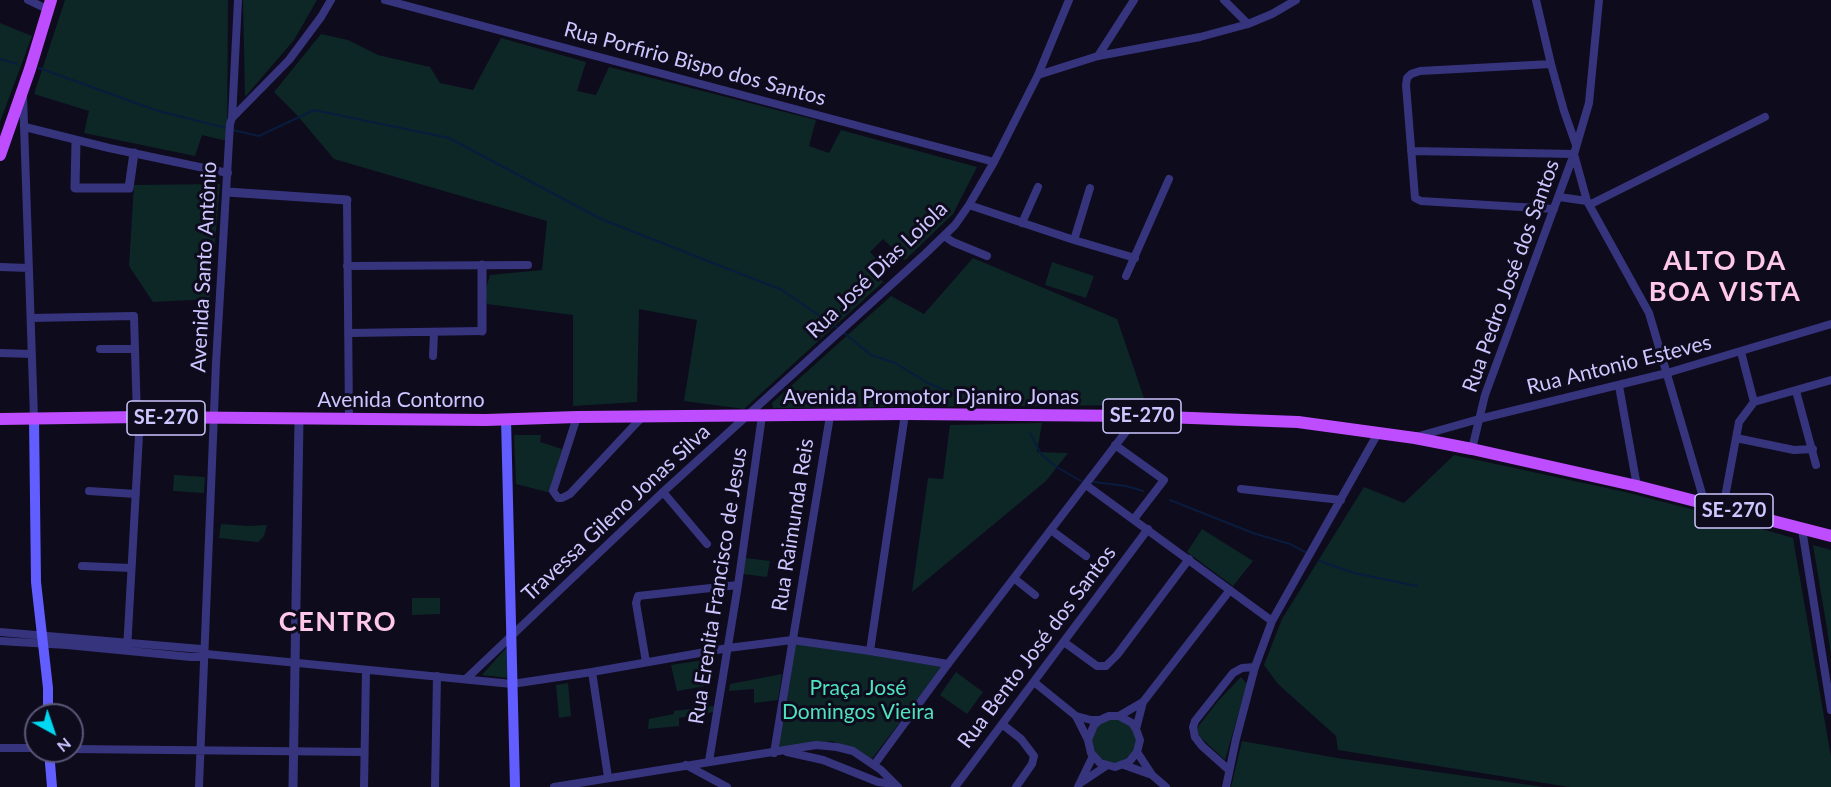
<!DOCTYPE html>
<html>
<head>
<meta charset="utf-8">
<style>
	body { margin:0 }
	#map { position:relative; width:1831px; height:787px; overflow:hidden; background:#0e0b1d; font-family:Lato,sans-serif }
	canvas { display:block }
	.north { position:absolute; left:24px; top:703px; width:60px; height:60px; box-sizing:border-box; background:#0e0b1d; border:2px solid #5a5677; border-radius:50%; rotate:140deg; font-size:16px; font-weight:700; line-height:24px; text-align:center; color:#cdc6ff }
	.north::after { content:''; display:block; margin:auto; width:21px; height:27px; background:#00d8f1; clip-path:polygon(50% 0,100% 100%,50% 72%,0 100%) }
</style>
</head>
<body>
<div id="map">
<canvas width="1831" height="787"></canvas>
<div class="north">N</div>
</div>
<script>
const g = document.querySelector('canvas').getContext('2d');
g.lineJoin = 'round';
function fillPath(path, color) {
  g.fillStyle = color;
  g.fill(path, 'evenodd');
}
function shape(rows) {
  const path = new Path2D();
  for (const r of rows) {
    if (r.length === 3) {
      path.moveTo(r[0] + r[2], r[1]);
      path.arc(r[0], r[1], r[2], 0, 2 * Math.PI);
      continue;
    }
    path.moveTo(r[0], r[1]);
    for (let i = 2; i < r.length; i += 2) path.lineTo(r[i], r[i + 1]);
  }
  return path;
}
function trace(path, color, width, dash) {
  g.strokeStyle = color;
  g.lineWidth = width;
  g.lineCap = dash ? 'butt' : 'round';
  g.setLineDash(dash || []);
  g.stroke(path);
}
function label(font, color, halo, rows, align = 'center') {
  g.font = font + ' Lato,sans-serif';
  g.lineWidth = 6;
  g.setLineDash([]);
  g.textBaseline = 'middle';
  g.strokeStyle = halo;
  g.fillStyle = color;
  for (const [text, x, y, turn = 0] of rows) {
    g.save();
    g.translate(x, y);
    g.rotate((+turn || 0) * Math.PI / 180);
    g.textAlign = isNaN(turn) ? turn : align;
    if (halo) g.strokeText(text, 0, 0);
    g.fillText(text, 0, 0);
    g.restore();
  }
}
fillPath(shape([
	[65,0,228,0,227,141,202,135,195,156,84,133,89,111,34,94],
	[243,0,317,0,294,40,245,97],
	[0,23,32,36,0,122],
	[321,34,348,40,378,55,430,67,440,83,473,90,501,38,586,62,577,91,596,95,609,67,816,120,809,146,829,153,841,130,977,167,953,214,905,260,883,239,870,252,877,260,870,268,883,282,744,409,684,401,697,320,639,309,637,402,573,406,573,315,487,304,485,292,490,275,542,270,547,221,334,159,296,114,274,92],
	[220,184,210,299,153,302,129,266,134,185],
	[973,258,1117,319,1144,398,1133,405,773,408,772,403,891,296,924,314],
	[1052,262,1094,276,1086,298,1045,285],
	[1042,423,1037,452,1068,453,1046,481,912,592,928,478,943,479,950,425],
	[514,435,541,435,540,442,562,449,551,493,516,484],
	[1454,455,1625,492,1710,514,1793,538,1831,757,1831,787,1569,787,1338,750,1336,736,1278,684,1264,665,1282,619,1364,487,1404,503],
	[174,475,205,477,204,493,173,491],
	[221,524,249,526,267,525,264,536,258,542,219,538],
	[1202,529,1253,561,1233,586,1187,552],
	[1813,545,1831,550,1831,653],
	[745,558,770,561,767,577,743,574],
	[412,598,440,598,440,614,412,615],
	[794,643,870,654,942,667,871,760,855,749,832,741,776,751],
	[506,648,508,678,482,675],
	[710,659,711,685,677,691,671,665],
	[956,672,983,692,967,714,940,695],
	[782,674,778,700,754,703,754,689,729,691,730,684],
	[1241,677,1247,684,1225,760,1199,736,1197,728,1218,701],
	[568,683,571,716,559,718,556,685],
	[714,706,713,712,679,718,679,726,648,729,649,719,674,714,674,711],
	[1114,741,22],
	[1242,741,1337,758,1544,787,1231,787]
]), '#0d2726');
trace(shape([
	[0,59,17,64],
	[39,68,155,110,226,128],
	[233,130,259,136,314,110,449,138,601,219,782,290,839,329],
	[843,332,871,355,895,363,928,383,953,394,981,392,1016,403],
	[1030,433,1041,454,1055,466,1081,481],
	[1094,482,1126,486,1143,491],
	[1170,500,1253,533,1290,544,1305,552],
	[1320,561,1354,573,1417,586]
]), '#091c3d', 2);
trace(shape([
	[28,0,47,9],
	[385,0,994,162],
	[1224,0,1248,24],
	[1536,0,1551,64,1564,111,1576,145],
	[1098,56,1134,0],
	[1551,64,1420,71,1411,74,1407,78,1406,85,1415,198,1421,201,1554,209],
	[1038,75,1098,56,1200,37,1248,24,1272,14,1296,0],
	[23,96,34,418],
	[232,118,289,60,321,17,331,0],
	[25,127,109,148,228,173],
	[1411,151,1574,154,1587,201,1649,313,1705,504],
	[1559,197,1587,201],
	[347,200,349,419],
	[969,205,1074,240,1135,258],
	[1589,205,1765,117],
	[1022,223,1038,187],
	[944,236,953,242,987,256],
	[1074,240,1090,188],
	[347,266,528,265],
	[0,267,29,268],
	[1126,276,1169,179],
	[31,318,134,316,137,418],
	[349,333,482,331],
	[100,349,135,349],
	[0,353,32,354],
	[433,356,434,333],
	[1619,386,1637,486],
	[1796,391,1816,465],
	[1754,402,1831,380],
	[577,417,553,491,558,498,562,498,570,494,643,416],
	[1419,436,1479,419,1667,373,1831,324],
	[1736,438,1794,450,1813,449],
	[1115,445,1164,480,1134,519],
	[1472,449,1485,395,1574,154,1589,103,1599,0],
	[1086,485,1272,621],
	[1241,489,1341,500],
	[89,491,136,494],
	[663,492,707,544],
	[1723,508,1739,422,1754,402,1741,352],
	[1802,529,1831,710],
	[1051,530,1086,556],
	[82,566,131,568],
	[1015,579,1035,595],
	[0,632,201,649,206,654,512,684,592,672,728,648,792,640,870,651,948,664],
	[0,641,67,645,191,657,201,657,206,654],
	[1064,642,1097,666,1106,666,1117,655,1189,559],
	[127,650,140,417],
	[870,651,905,414],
	[646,662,636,603,638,596,738,585],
	[592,672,608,777],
	[467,678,663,492,925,254,955,225,969,205,994,162,1038,75,1069,0],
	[1034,682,1076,716,1088,740,1091,753,1100,763,1115,767,1129,762,1137,752,1140,740,1136,729,1132,723,1119,716,1109,716,1100,720,1094,725,1088,740],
	[1076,716,1091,720,1100,720],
	[1119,716,1143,702,1230,590],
	[1002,724,1021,739,1034,756,1032,764,1016,787],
	[1136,729,1143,702],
	[0,748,36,748],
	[72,749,364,752],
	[787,752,823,760,878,782,894,784],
	[1137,752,1152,775,1166,787],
	[774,753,830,416],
	[709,761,738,585,762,416],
	[686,765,727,787],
	[874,765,948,664,1138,416],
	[1124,765,1152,775],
	[1229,770,1202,746,1195,737,1193,727,1195,721,1233,673,1242,668,1255,667],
	[1082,782,1106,766],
	[199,787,216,363,230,124,232,118,238,0],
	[364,787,366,670],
	[435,787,437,676],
	[554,787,816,745,837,747,853,751,881,770,898,787],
	[955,787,1148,529],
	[1078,787,1093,756],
	[1226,787,1236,739,1255,667,1272,621,1378,433]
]), '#37347e', 8);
trace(shape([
	[76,141,75,188,129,188,134,153],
	[227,192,347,200],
	[482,265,482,331],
	[293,787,299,420]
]), '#37347e', 9);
trace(shape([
	[34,418,36,582,48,688,48,715],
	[506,419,515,787],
	[49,751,52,787]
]), '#625dff', 10);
trace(shape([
	[0,155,30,69,51,0],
	[0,419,140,417,486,420,577,417,905,414,1138,416,1298,422,1415,438,1472,449,1637,486,1831,536]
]), '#be4dff', 12);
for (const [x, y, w] of [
	[1142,416,78],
	[166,418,78],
	[1734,511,78]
]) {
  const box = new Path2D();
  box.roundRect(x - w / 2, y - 17, w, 34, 4.5);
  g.fillStyle = '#0e0b1d';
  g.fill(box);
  trace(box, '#cdc6ff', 1.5);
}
label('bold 20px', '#cdc6ff', null, [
	["SE-270",1142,416],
	["SE-270",166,418],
	["SE-270",1734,511]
]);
label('21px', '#cdc6ff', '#0e0b1d', [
	["Rua Porfirio Bispo dos Santos",695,64,15],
	["Avenida Santo Antônio",204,267,-87],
	["Rua José Dias Loiola",877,270,-44],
	["Rua Pedro José dos Santos",1511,276,-70],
	["Rua Antonio Esteves",1619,365,-14],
	["Avenida Promotor Djaniro Jonas",931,397],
	["Avenida Contorno",401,400],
	["Travessa Gileno Jonas Silva",616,513,-43],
	["Rua Raimunda Reis",793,525,-81],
	["Rua Erenita Francisco de Jesus",718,586,-81],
	["Rua Bento José dos Santos",1037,647,-53]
]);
label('21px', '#4fe2be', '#0e0b1d', [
	["Praça José",858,688],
	["Domingos Vieira",858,712]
]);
g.letterSpacing = '1.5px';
label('bold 27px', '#ffc8eb', '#0e0b1d', [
	["ALTO DA",1725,261],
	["BOA VISTA",1725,292],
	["CENTRO",338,622]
]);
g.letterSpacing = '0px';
</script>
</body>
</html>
